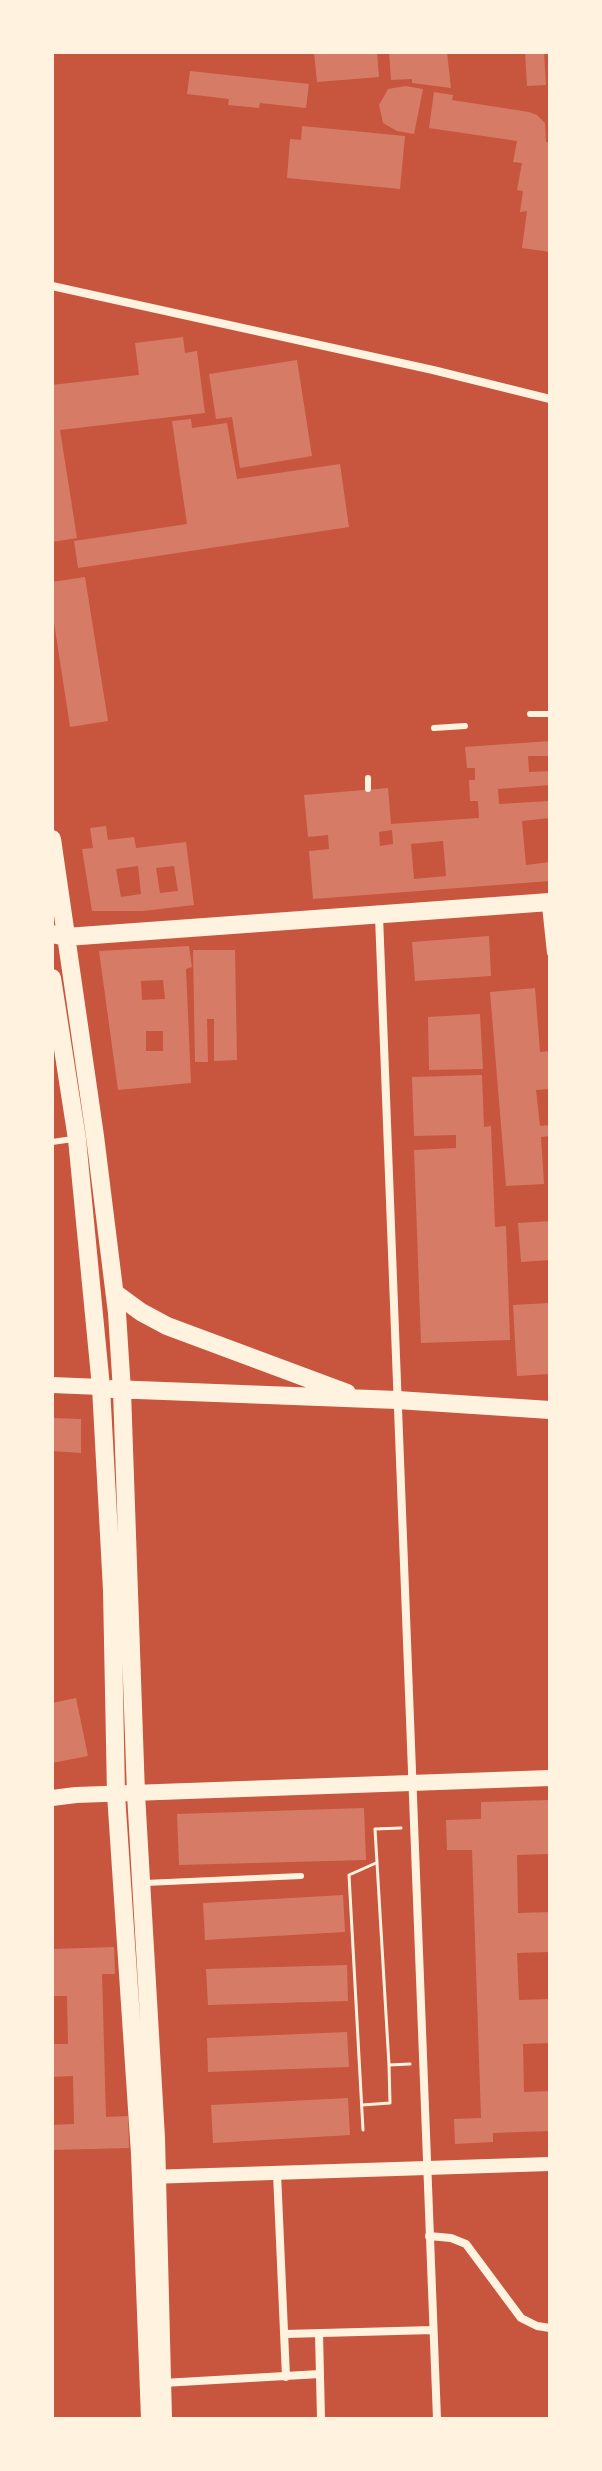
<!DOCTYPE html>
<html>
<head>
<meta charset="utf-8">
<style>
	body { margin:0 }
	#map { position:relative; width:602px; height:2471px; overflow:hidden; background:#c8553d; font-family:"PT Sans",sans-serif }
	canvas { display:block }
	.frame { position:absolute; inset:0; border:54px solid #fff3e0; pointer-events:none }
</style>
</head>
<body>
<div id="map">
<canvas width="602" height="2471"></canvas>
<div class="frame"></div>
</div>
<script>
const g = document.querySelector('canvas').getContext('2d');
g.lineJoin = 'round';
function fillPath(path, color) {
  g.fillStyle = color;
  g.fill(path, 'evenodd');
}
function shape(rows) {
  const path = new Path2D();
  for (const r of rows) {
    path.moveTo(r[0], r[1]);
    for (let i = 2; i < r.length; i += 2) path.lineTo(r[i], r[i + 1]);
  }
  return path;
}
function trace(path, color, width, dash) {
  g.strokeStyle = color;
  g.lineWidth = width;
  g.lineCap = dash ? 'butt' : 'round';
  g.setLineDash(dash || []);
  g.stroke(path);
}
fillPath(shape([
	[314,52,377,52,379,77,317,82],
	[389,52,447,52,451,88,412,83,412,79,391,80],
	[525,52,544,52,546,85,527,86],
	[190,71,309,84,306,108,260,103,259,108,228,105,229,99,187,94],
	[406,86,423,89,414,134,397,131,383,123,379,105,388,89],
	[434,92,453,95,452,100,529,112,537,115,545,123,546,142,550,142,550,252,522,248,527,211,520,212,523,191,517,190,522,163,513,162,517,141,429,128],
	[302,126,405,136,400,189,287,178,290,139,301,140],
	[183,337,185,353,197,351,205,413,60,430,77,538,52,542,52,385,139,375,135,343],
	[297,360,312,456,240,468,232,417,216,419,209,374],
	[191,419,192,428,227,423,237,479,340,464,349,527,78,568,74,541,187,524,172,421],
	[85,577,108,721,70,727,52,609,52,582],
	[550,741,550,756,528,756,529,772,550,771,550,785,498,789,499,804,550,801,550,818,522,821,526,865,550,862,550,881,313,899,309,851,329,849,328,835,308,837,304,795,388,788,391,824,479,818,478,801,470,801,469,780,475,780,475,768,467,768,465,747],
	[392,830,393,844,380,846,379,832],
	[443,841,446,876,414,879,411,844],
	[106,826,108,840,134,837,136,848,186,842,194,905,143,911,92,911,82,849,93,848,90,828],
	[138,866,141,894,121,897,116,869],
	[174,866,178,891,160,893,156,868],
	[489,936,491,976,415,981,412,942],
	[189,946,192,967,186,969,191,1083,118,1090,99,951],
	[163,980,165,999,142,1000,141,981],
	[146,1031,163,1031,163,1051,146,1051],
	[193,950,235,950,237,1060,214,1061,214,1019,207,1019,208,1062,195,1062],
	[535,988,540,1052,550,1051,550,1089,536,1090,540,1126,550,1125,550,1136,541,1137,544,1184,506,1186,490,992],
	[480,1014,483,1069,429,1070,428,1017],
	[482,1075,484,1127,491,1126,495,1227,506,1226,510,1340,421,1343,414,1150,456,1148,456,1135,414,1136,412,1077],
	[550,1221,550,1260,521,1262,518,1223],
	[550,1303,550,1374,517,1376,513,1305],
	[52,1418,81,1419,81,1453,52,1451],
	[76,1698,88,1756,52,1763,52,1703],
	[550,1800,550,1854,517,1855,518,1913,550,1912,550,1952,517,1953,519,2000,550,1999,550,2043,523,2044,524,2092,550,2091,550,2131,493,2133,493,2142,455,2144,454,2119,481,2118,472,1850,447,1850,446,1820,481,1819,481,1802],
	[364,1808,366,1860,179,1865,177,1814],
	[343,1895,345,1932,205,1940,203,1903],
	[114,1947,115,1974,102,1974,106,2117,128,2116,129,2148,52,2150,52,2125,74,2124,73,2076,52,2077,52,2044,68,2044,67,1996,52,1996,52,1949],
	[347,1965,348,2001,208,2005,206,1969],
	[347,2032,349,2067,208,2072,207,2038],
	[348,2098,350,2135,213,2143,211,2105]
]), '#d67c66');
trace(shape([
	[401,1828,375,1829,389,2065,410,2064],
	[362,2105,390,2103,389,2065],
	[363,2130,349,1875,376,1863]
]), '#fff3e0', 3);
trace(shape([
	[530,714,550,714],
	[434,728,465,726],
	[368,778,368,789],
	[545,906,550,953],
	[52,1142,73,1139],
	[145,1883,301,1876]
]), '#fff3e0', 6);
trace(shape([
	[52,286,433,370,550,399],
	[379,916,437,2419],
	[277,2173,286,2377],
	[429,2236,451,2238,466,2244,521,2318,537,2326,550,2328],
	[319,2333,321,2419],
	[285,2334,433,2330],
	[163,2383,320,2374]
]), '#fff3e0', 8);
trace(shape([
	[149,2177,550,2164]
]), '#fff3e0', 14);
trace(shape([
	[52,1385,101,1387],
	[52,1798,76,1795,550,1778]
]), '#fff3e0', 16);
trace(shape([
	[52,839,95,1136,117,1313,122,1391,136,1794,156,2138,163,2419],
	[52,934,66,937,550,902],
	[52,978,77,1139,101,1387,112,1590,116,1794,140,2154,150,2419],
	[115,1293,141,1312,167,1326,347,1393],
	[112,1389,397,1400,550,1410]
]), '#fff3e0', 18);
</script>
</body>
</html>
